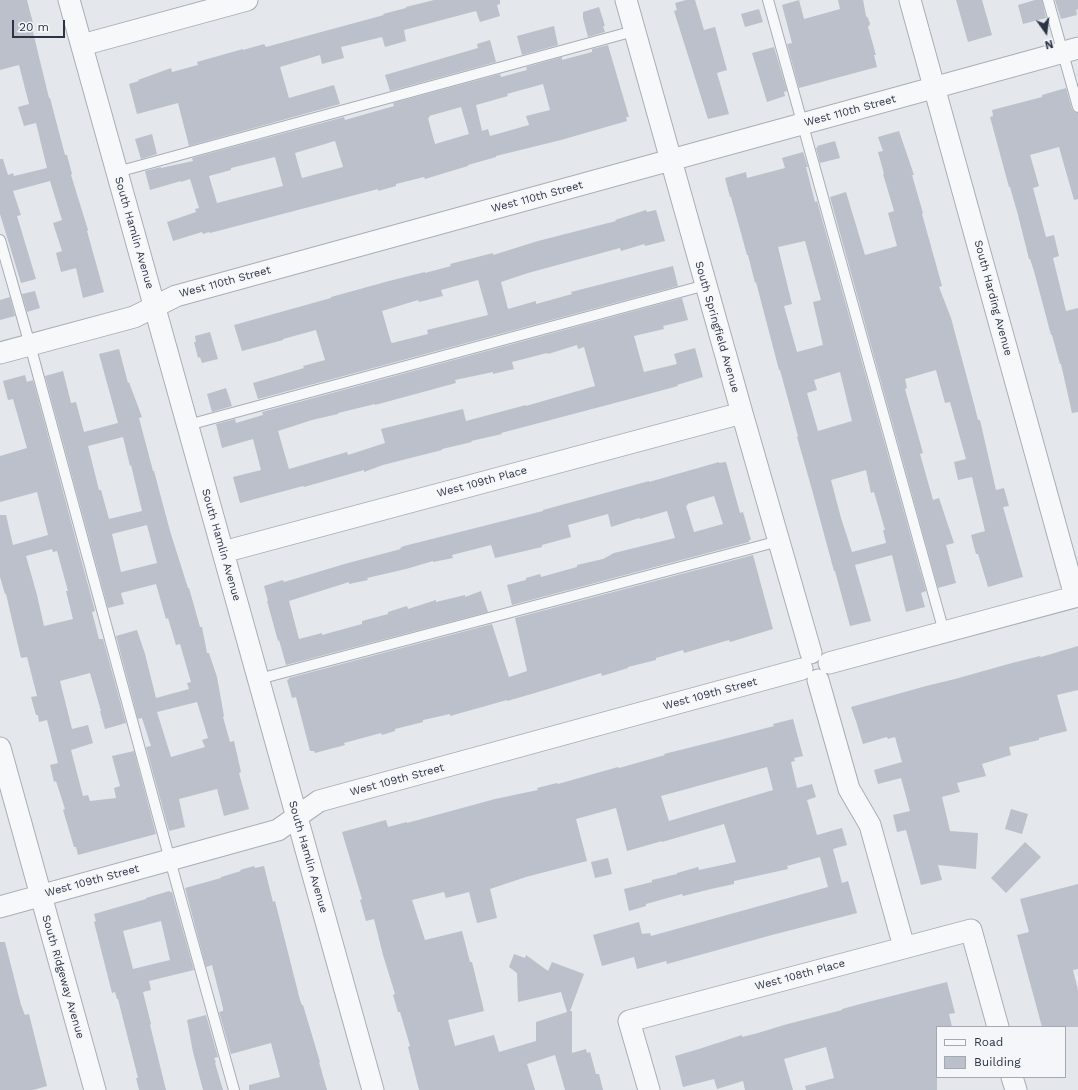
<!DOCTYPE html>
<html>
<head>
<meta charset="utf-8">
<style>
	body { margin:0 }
	#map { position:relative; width:1078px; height:1090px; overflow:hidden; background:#e4e7ec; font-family:"Work Sans",sans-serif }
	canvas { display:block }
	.legend { position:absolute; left:936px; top:1026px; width:130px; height:52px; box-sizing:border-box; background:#f4f6f9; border:1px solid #a4a8b1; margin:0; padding:5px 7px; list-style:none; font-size:12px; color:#2b3445 }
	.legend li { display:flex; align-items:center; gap:8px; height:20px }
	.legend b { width:20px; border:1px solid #a4a8b1 }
	.north { position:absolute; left:1026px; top:12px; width:40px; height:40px; -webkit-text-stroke:3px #f4f6f9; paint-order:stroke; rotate:166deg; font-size:11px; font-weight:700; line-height:16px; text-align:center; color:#2b3445 }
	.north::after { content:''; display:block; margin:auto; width:14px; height:18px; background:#2b3445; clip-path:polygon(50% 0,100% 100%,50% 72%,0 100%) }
	.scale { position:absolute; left:12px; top:20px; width:53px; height:18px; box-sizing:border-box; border:2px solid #2b3445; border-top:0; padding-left:5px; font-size:12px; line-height:14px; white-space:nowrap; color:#2b3445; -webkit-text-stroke:3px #f4f6f9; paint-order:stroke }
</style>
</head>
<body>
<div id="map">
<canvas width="1078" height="1090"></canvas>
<ul class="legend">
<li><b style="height:5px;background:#f7f8fa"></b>Road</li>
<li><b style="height:11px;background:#bbc0ca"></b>Building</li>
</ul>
<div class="north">N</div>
<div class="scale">20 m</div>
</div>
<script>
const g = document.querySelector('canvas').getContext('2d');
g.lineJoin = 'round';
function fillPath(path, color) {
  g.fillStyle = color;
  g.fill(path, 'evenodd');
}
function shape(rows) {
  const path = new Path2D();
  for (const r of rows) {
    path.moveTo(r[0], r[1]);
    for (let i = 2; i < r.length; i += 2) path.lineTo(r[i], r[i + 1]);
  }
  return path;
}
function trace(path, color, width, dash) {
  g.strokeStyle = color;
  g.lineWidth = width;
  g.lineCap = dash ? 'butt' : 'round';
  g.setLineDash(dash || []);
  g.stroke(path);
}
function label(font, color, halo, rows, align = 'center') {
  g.font = font + ' "Work Sans",sans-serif';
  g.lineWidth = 3;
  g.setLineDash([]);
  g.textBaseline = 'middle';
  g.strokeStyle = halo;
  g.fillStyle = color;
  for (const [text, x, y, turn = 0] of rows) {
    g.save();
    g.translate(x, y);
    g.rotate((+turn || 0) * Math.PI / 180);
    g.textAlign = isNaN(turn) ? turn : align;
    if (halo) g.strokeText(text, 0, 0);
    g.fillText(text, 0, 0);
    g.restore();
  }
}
fillPath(shape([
	[0,0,27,0,34,27,32,28,49,98,50,98,65,155,67,155,72,174,71,175,88,230,87,231,104,292,83,298,76,268,61,272,56,253,62,251,53,223,62,220,50,181,13,191,21,215,17,216,36,279,21,283,0,214,0,159,3,159,8,175,13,173,14,176,47,168,36,123,24,126,18,107,29,104,19,65,0,70],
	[434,0,500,0,500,4,497,5,500,16,480,22,476,11,404,30,406,41,385,47,382,37,341,47,344,58,322,64,320,55,280,67,289,98,334,85,340,104,189,146,178,103,137,114,129,84,139,81,138,80,171,68,172,72,198,65,197,62,243,49,243,50,264,44,266,47,384,15,383,14,406,8,406,7],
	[686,0,695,0,704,30,715,27,727,70,717,73,729,114,708,119,674,11,677,10,675,3],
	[799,0,804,19,840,9,838,0,863,0,866,16,868,18,870,24,868,27,876,55,874,55,877,67,799,88,787,44,792,43,782,5],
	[956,0,982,0,992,35,968,42],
	[1035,0,1042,0,1046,18,1023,24,1018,5],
	[1055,0,1078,0,1078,9,1076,10,1077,15,1061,19],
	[599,7,605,26,603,26,605,32,588,37,583,18,583,12],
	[759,9,763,22,745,27,741,14],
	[554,26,558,45,522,55,517,36],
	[490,40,496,62,390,91,385,75,478,48,477,44],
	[608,45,629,117,626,117,627,121,561,140,496,156,496,157,468,165,468,166,425,179,424,177,396,184,396,186,378,191,378,189,210,233,209,232,203,234,202,232,173,241,167,222,196,212,195,209,199,208,190,179,181,182,181,181,150,190,145,171,161,167,161,168,193,161,192,158,344,117,345,120,394,106,393,103,500,74,501,77,527,70,526,67,562,57,562,60,592,52,592,49],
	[543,84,550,110,526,116,529,125,490,136,488,129,482,131,476,105,508,96,507,94],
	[461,107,469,134,435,144,428,118,430,117,429,116],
	[335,141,343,167,302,178,295,153],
	[275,157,283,186,217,203,209,176,231,170,231,168],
	[774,47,787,91,784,92,785,96,767,102,752,53],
	[1066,88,1072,109,1074,112,1078,113,1078,199,1074,200,1059,147,1030,155,1039,186,1033,188,1046,237,1054,235,1059,256,1053,258,1066,311,1078,308,1078,412,1072,413,1061,364,1060,364,1052,335,1051,335,1034,271,1030,259,1029,259,1018,215,1010,187,1009,187,990,117,993,116,992,110,1042,97,1042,95],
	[899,131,914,175,912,175,923,213,922,214,942,286,939,287,951,318,974,404,978,420,980,420,996,490,1004,488,1009,506,1003,507,1023,577,988,587,978,554,976,554,971,535,985,531,972,477,958,480,954,462,966,459,950,402,945,403,936,370,905,379,907,388,905,389,923,453,920,454,933,500,939,498,954,543,946,545,956,583,938,588,830,197,846,192,865,255,897,246,888,213,894,211,883,174,884,174,878,152,883,151,878,137],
	[152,134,157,154,141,159,135,139],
	[835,141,840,158,820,163,816,148,818,147,817,146],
	[803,152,808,167,806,167,815,202,817,201,926,591,921,593,925,607,906,612,892,555,855,565,871,621,850,626,835,571,834,571,811,486,797,437,798,436,780,370,779,370,756,282,755,283,748,255,747,255,731,197,730,197,725,178,746,172,747,178,785,168,782,158],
	[805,241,821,300,813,302,823,345,797,352,784,306,792,304,778,247],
	[840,372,852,421,818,431,807,393,817,390,814,380],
	[866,470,871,493,874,492,885,530,883,530,886,543,852,552,841,518,831,480],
	[646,210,647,212,656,210,665,241,645,246,644,244,621,251,620,248,528,273,501,282,508,309,536,301,536,304,572,294,571,292,673,266,678,286,258,399,253,383,304,368,303,366,325,360,316,330,283,339,283,340,242,351,234,325,331,298,331,297,389,281,425,272,425,273,451,266,450,264,493,253,493,255,538,241,616,221,615,220],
	[478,280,488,315,427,330,428,334,392,343,391,342,382,311,418,300,419,302,443,296,441,290],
	[35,291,40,308,27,312,22,294],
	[10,297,15,316,0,320,0,300],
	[682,298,688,320,663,326,664,329,634,336,644,372,677,364,674,354,695,348,703,377,677,385,678,386,630,399,501,433,502,434,471,441,472,442,442,449,442,450,383,465,364,472,364,470,304,487,303,486,240,503,233,477,261,470,253,439,222,448,216,424,235,419,236,423,263,415,262,412],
	[577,345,578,349,584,347,595,386,526,406,526,405,466,421,463,409,381,429,385,443,348,455,347,452,289,469,278,431,312,420,338,414,338,413,375,404,375,405,456,383,455,380,493,372,493,374,514,369,512,362,547,353,548,354],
	[210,332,218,359,202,363,200,357,198,358,194,342,196,342,195,336],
	[119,349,128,383,129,382,130,385,142,417,139,418,153,471,154,471,170,531,188,588,189,588,200,627,202,627,207,653,209,653,217,677,224,716,223,717,230,742,234,741,241,772,239,773,249,809,224,816,217,789,179,799,185,827,169,831,146,747,151,746,142,718,138,719,116,636,137,630,145,654,156,698,189,689,187,683,191,682,180,644,176,645,168,618,166,619,156,584,121,593,124,604,108,608,45,376,63,371,71,403,76,402,84,432,118,423,99,354],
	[123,437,130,466,131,465,142,511,109,519,101,490,99,490,88,446],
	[147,525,157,563,121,572,112,534],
	[197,702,208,738,202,740,205,747,171,757,157,712],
	[25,375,27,382,33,380,95,611,92,612,99,639,103,639,126,723,105,729,100,711,101,711,90,673,60,681,72,729,88,725,93,743,71,750,83,796,88,795,90,801,116,798,114,788,120,786,112,756,134,751,156,834,78,855,76,847,74,847,63,810,65,809,56,781,54,782,50,765,58,763,47,720,39,722,38,715,36,715,31,697,37,696,27,657,21,658,6,594,5,594,0,577,0,515,6,515,13,545,48,535,37,492,0,502,0,456,27,448,13,399,8,400,3,381],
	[52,549,53,552,57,551,68,591,66,591,73,619,44,626,37,595,26,556],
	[226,388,232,406,212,412,207,394],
	[719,462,719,463,726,462,740,513,743,512,751,540,749,540,749,542,512,605,507,585,526,580,526,578,540,574,541,577,577,567,577,565,603,559,614,553,675,538,667,511,640,519,639,518,611,527,608,514,568,525,571,537,542,545,542,547,495,558,491,545,452,555,453,558,433,562,433,561,406,569,367,578,368,580,349,584,349,582,289,601,299,639,322,633,322,635,362,624,362,621,388,614,388,612,407,606,408,609,436,600,436,602,465,595,465,597,481,591,488,612,286,665,279,640,278,641,267,601,268,601,264,586,283,580,284,582,348,563,401,549,400,548,404,546,543,511,543,510,649,481,649,482],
	[714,496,723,524,694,532,686,506,688,505,687,504],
	[753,555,773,629,730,642,729,640,684,653,683,650,656,658,656,660,628,667,628,668,602,676,601,673,535,693,507,701,507,700,450,716,450,714,423,720,423,722,395,729,395,731,382,735,381,733,344,743,345,745,315,753,314,751,310,751,296,697,292,698,287,680,289,679,289,678,492,624,509,677,527,671,515,618],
	[1078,646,1078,690,1057,695,1067,731,1039,738,1039,740,1009,747,1011,755,982,764,986,776,957,783,960,792,942,797,950,831,978,833,976,869,938,865,942,880,921,885,906,830,897,832,893,815,910,811,901,778,878,784,874,770,902,762,895,737,888,739,887,737,863,744,856,721,851,707,926,686,955,679,1012,663,1040,656,1041,657],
	[793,719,803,756,794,758,795,761,791,762,797,788,812,784,816,797,807,800,817,835,842,828,847,845,833,849,842,883,848,881,857,913,772,935,667,964,666,961,637,969,634,957,602,966,593,935,639,922,642,934,650,933,651,936,828,887,820,857,787,866,788,869,734,881,734,884,711,889,683,896,682,894,646,904,646,906,629,911,624,889,652,882,652,880,677,874,677,873,698,867,699,870,736,862,724,824,662,842,662,841,627,851,616,808,576,819,587,861,526,877,490,889,497,918,477,923,469,892,446,898,444,892,412,900,425,940,462,931,470,962,472,962,484,1011,448,1020,455,1046,494,1035,499,1052,536,1041,536,1022,567,1012,561,992,518,1002,517,973,509,967,514,954,525,958,526,955,548,971,552,962,584,974,570,1011,572,1011,572,1053,586,1049,587,1053,590,1052,596,1074,599,1074,603,1090,565,1090,555,1055,527,1064,535,1090,419,1090,408,1047,410,1046,400,1012,398,1012,393,995,395,994,383,955,374,919,366,921,360,900,362,899,342,832,386,820,388,827,407,822,407,823,495,799,538,790,537,788,557,783,558,784,618,767,619,768,665,755,664,754,724,739,774,726,773,724],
	[767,767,773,790,669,821,661,796],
	[1011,809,1028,814,1022,834,1005,829],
	[1025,842,1041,857,1006,893,991,878],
	[608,858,612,874,595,878,591,862],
	[254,866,255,868,264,866,273,902,275,901,300,1000,302,1005,303,1005,320,1062,319,1062,327,1090,249,1090,249,1085,280,1077,271,1043,231,1054,219,1012,223,1011,223,1008,212,965,206,967,185,888,221,878,221,877,241,871,240,870],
	[1078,884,1078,969,1073,970,1078,990,1078,1027,1042,1027,1017,935,1029,932,1020,899],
	[169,891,170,892,172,892,194,970,149,981,151,990,143,992,151,1024,150,1025,166,1090,139,1090,136,1078,138,1078,118,999,117,999,115,992,112,993,94,922,96,921,94,914,146,899,146,898],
	[161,921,170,960,133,969,123,931],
	[0,942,5,942,21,1005,25,1015,29,1014,47,1086,33,1090,0,1090],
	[947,982,955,1013,949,1014,952,1027,937,1027,937,1090,806,1090,805,1086,834,1078,826,1047,784,1059,793,1090,745,1090,743,1081,717,1089,714,1079,683,1087,675,1056,699,1049,742,1035,742,1037,758,1033,784,1025,842,1010,842,1009,864,1003],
	[206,1015,218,1057,214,1058,216,1062,215,1063,223,1090,203,1090,193,1052,187,1020]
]), '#bbc0ca');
const lane = shape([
	[768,0,944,632],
	[1048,0,1078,107],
	[117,172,634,31],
	[0,240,30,345,170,860,234,1090],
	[188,425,706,285],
	[259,679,779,541]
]);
const street = shape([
	[69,0,373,1090],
	[626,0,742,413,811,653],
	[910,0,1075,596],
	[82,45,247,0],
	[0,353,134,317,176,296,1078,48],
	[223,552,742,413],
	[829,663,1078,596],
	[818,680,849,789,870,825,904,947],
	[0,748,95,1090],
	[0,907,278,830,319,801,802,669],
	[1012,1077,1016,1090],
	[649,1090,629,1021,971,930,998,1027]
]);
trace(lane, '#a9aeb7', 12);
trace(street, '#a9aeb7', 23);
trace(lane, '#f7f8fa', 10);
trace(street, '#f7f8fa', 21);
label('11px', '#2b3445', '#f4f6f9', [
	["West 110th Street",850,111,-15],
	["West 110th Street",537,197,-15],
	["South Hamlin Avenue",134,233,74],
	["West 110th Street",225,282,-15],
	["South Harding Avenue",993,298,75],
	["South Springfield Avenue",717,327,74],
	["West 109th Place",482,482,-15],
	["South Hamlin Avenue",221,545,74],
	["West 109th Street",710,694,-15],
	["West 109th Street",397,780,-15],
	["South Hamlin Avenue",308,857,74],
	["West 109th Street",92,881,-15],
	["West 108th Place",800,975,-15],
	["South Ridgeway Avenue",63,977,74]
]);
</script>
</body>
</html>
